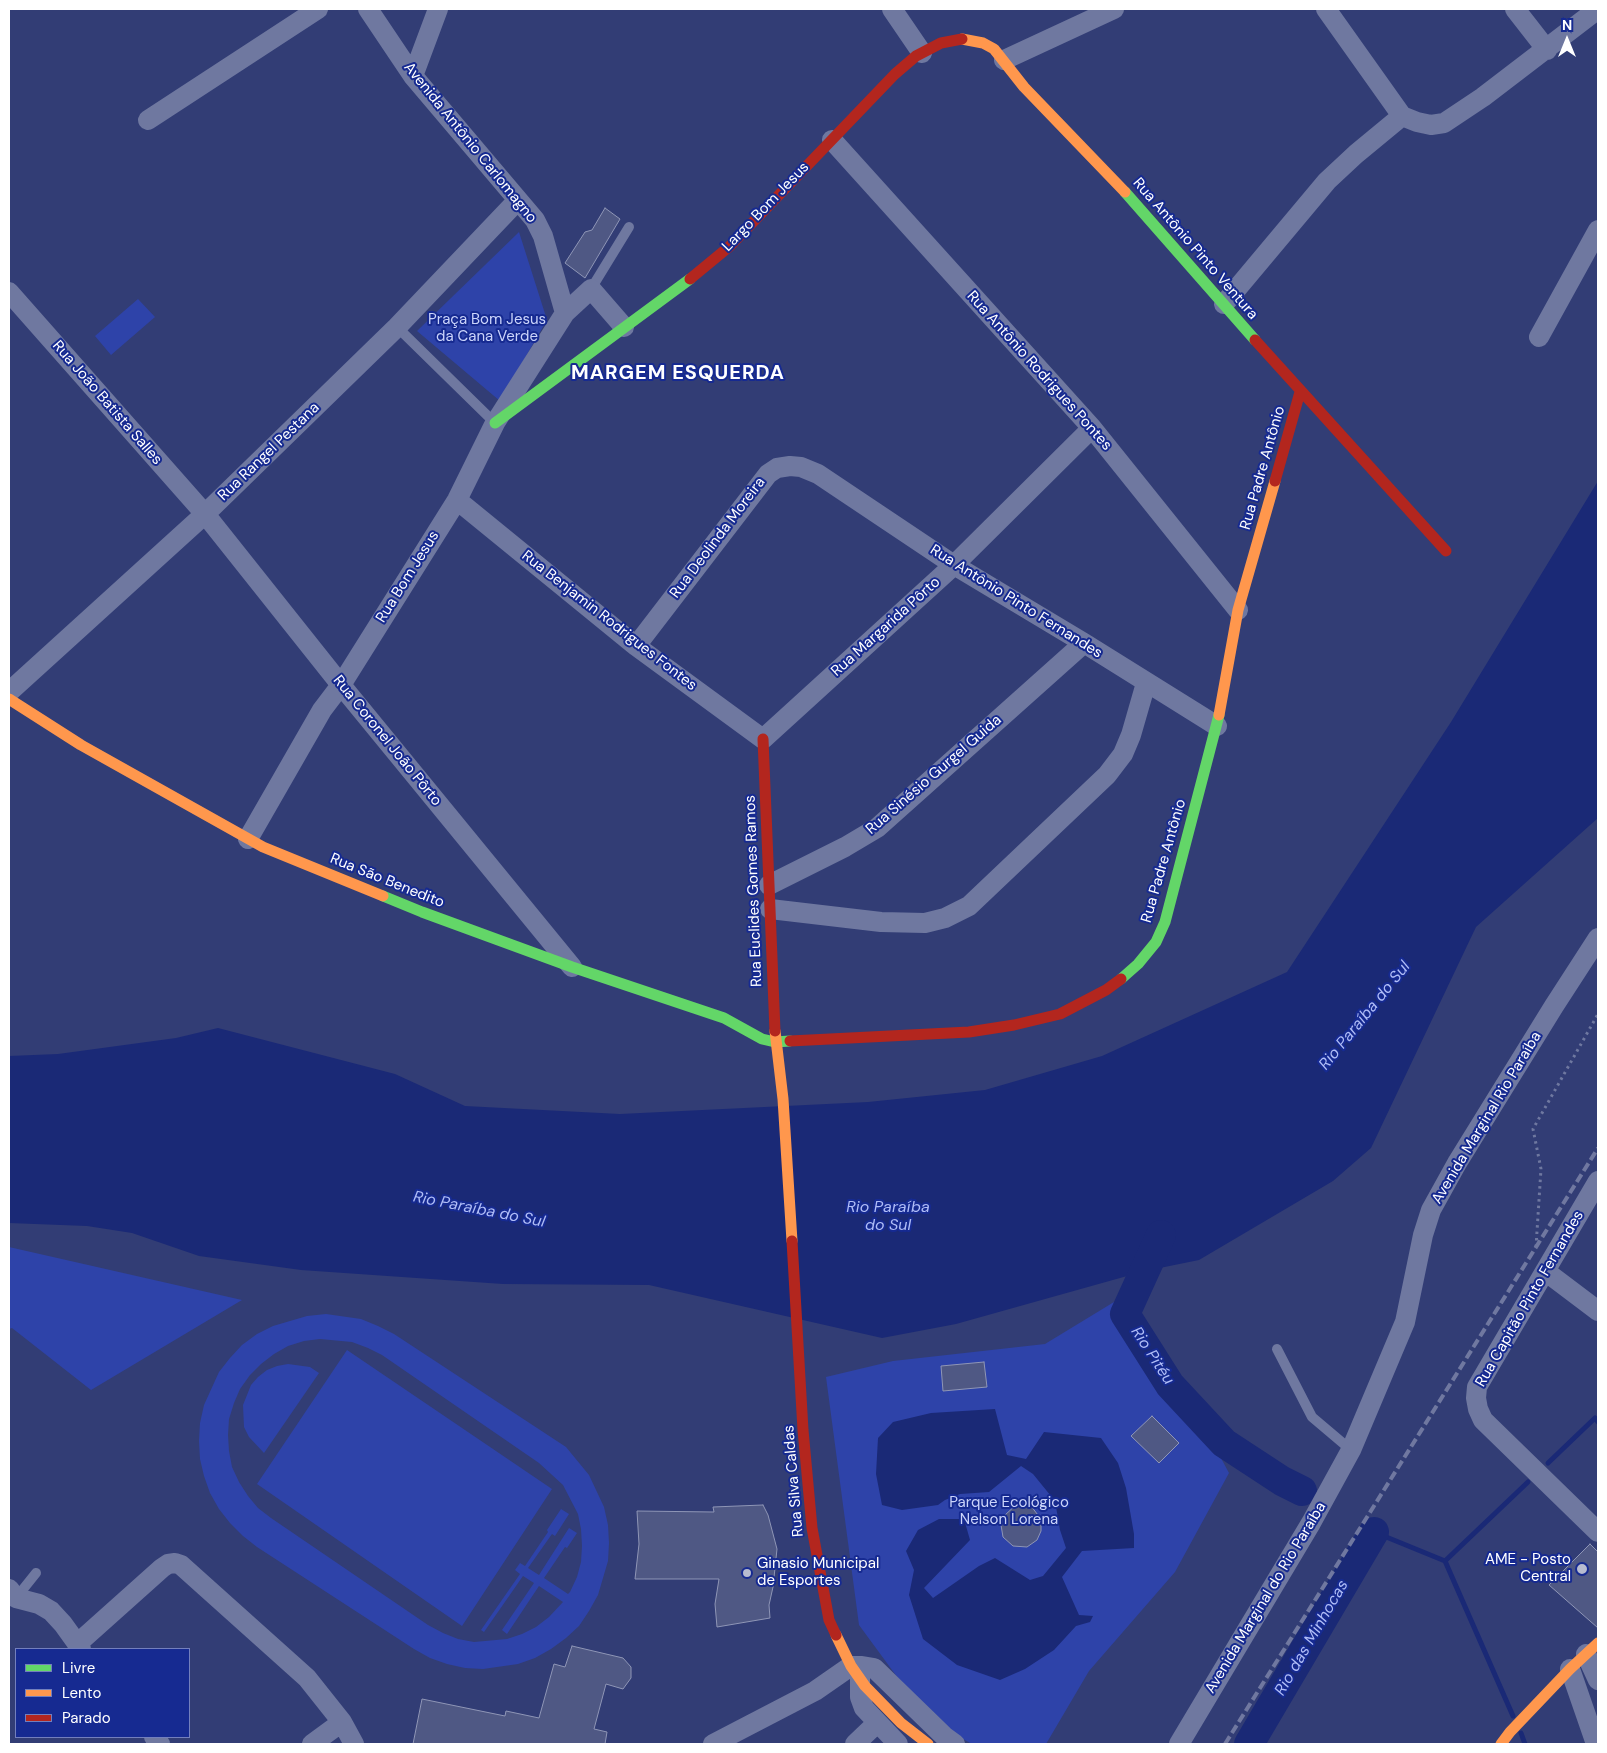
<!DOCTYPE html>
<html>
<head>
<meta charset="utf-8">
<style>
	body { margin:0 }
	#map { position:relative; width:1607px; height:1753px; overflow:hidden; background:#323d75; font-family:"DM Sans",sans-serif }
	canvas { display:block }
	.frame { position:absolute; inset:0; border:10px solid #fff; pointer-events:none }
	.legend { position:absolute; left:15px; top:1648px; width:175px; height:90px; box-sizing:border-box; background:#162a91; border:1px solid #737fbd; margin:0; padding:6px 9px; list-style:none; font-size:15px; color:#fff }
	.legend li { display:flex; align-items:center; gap:10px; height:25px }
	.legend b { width:25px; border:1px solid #737fbd }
	.north { position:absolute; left:1542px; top:15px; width:50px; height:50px; -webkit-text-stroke:4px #162a91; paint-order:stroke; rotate:0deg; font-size:14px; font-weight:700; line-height:20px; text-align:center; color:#fff }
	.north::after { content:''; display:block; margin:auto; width:18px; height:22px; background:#fff; clip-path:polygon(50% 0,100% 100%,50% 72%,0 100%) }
</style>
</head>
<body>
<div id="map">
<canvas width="1607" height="1753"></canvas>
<div class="frame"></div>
<ul class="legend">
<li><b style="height:6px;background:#63d668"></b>Livre</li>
<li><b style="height:6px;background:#ff974d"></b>Lento</li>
<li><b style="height:6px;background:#b3261e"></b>Parado</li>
</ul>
<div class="north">N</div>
</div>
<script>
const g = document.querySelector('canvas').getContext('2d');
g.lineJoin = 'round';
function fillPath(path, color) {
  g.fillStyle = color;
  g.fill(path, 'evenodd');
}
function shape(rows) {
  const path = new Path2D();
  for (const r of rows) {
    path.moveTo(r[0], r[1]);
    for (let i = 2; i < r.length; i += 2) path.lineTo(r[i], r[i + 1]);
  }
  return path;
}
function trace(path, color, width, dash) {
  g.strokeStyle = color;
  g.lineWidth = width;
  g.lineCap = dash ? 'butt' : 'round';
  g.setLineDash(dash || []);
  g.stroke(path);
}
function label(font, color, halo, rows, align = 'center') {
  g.font = font + ' "DM Sans",sans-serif';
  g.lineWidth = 4;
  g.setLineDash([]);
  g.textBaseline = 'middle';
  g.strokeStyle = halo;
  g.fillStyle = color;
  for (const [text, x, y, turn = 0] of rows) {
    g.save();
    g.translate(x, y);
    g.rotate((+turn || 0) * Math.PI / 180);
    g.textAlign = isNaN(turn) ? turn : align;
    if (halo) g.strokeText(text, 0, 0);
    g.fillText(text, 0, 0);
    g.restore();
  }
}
fillPath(shape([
	[519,232,547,320,500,401,417,331],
	[138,299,155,317,111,355,95,336],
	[9,1247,242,1300,91,1390,12,1328,9,1329],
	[1114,1302,1152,1358,1186,1393,1229,1473,1175,1572,1089,1671,1046,1744,972,1744,947,1730,917,1704,859,1625,826,1377,893,1361,1045,1344],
	[326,1314,361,1319,378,1326,394,1334,566,1447,589,1475,604,1507,608,1525,609,1543,608,1561,598,1595,589,1611,579,1626,566,1638,551,1649,535,1658,518,1664,483,1669,465,1668,447,1664,430,1658,414,1649,257,1547,243,1536,230,1523,219,1509,210,1493,204,1476,200,1459,199,1441,200,1423,204,1405,219,1372,230,1358,242,1345,257,1334,273,1326,307,1316],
	[320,1339,352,1342,368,1348,382,1355,539,1463,563,1485,578,1514,581,1529,582,1546,581,1562,577,1577,570,1592,568,1594,544,1578,565,1547,567,1548,577,1533,569,1528,539,1575,528,1568,552,1534,555,1536,569,1514,561,1509,547,1530,548,1532,525,1566,520,1563,515,1570,520,1574,481,1630,484,1632,523,1576,534,1583,502,1630,507,1634,539,1586,563,1602,549,1617,536,1627,522,1634,507,1639,474,1642,458,1639,443,1633,428,1625,271,1518,258,1508,248,1496,239,1482,232,1467,229,1451,228,1435,229,1419,234,1403,240,1389,250,1375,261,1364,274,1354,288,1346,304,1341],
	[347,1350,552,1489,462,1626,257,1484],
	[288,1364,310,1367,319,1373,264,1453,249,1437,244,1427,243,1405,251,1385,258,1377,267,1370,277,1366]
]), '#2e43a9');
fillPath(shape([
	[1598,481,1598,818,1476,927,1371,1148,1333,1181,1199,1260,1145,1271,956,1324,882,1338,649,1285,503,1284,301,1270,199,1256,132,1233,87,1226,9,1223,9,1056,58,1054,176,1038,218,1028,395,1074,465,1106,620,1114,868,1102,985,1090,1102,1056,1287,972,1451,722],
	[995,1409,1007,1455,1026,1459,1044,1432,1101,1438,1118,1463,1126,1488,1134,1534,1134,1548,1082,1551,1062,1577,1079,1615,1093,1616,1090,1622,1076,1626,1054,1650,1025,1669,1000,1680,957,1665,923,1639,909,1595,914,1570,906,1551,918,1530,939,1519,964,1519,970,1540,924,1588,933,1598,979,1566,995,1558,1030,1580,1043,1576,1066,1548,1060,1530,1055,1501,1033,1474,1021,1466,989,1492,960,1494,945,1500,938,1505,902,1510,882,1505,876,1474,878,1438,893,1422,931,1413]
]), '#1a2976');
trace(shape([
	[1548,1463,1595,1418,1598,1422],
	[1374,1532,1445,1561,1513,1716],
	[1445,1561,1528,1482],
	[1521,1733,1525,1744]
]), '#1a2976', 5);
trace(shape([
	[1161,1235,1125,1314,1170,1385,1224,1443,1282,1481,1302,1491],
	[1249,1744,1374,1532]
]), '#1a2976', 30);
const building = shape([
	[605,208,620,219,585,278,565,263,585,232,592,230,605,208],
	[984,1362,987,1387,943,1391,941,1366,984,1362],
	[1152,1416,1179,1443,1159,1463,1131,1436,1152,1416],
	[1017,1504,1031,1506,1041,1519,1041,1531,1037,1540,1027,1547,1013,1546,1003,1537,1001,1525,1005,1515,1017,1504],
	[763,1505,768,1515,777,1549,773,1587,769,1605,770,1618,717,1627,715,1604,719,1579,635,1579,639,1544,637,1511,714,1512,713,1507,763,1505],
	[1590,1544,1598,1552,1598,1628,1549,1585,1590,1544],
	[572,1646,623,1658,631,1667,631,1678,623,1689,606,1684,594,1729,607,1732,605,1744,413,1744,422,1699,505,1716,506,1711,539,1718,554,1664,565,1667,572,1646]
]);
fillPath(building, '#4f5884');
trace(building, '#8f96b6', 1);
trace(shape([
	[1536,1247,1541,1169,1533,1129,1598,1014]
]), '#6f78a0', 3, [2.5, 4]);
trace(shape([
	[591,289,629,227],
	[397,327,495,423],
	[1277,1349,1312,1417,1351,1450],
	[16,1598,36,1573]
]), '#6f78a0', 10);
trace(shape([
	[368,9,413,76,535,220,543,236,565,313],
	[892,9,922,53],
	[1326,9,1402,116],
	[1515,9,1547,50],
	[1004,60,1114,9],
	[413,76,438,9],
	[1402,116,1417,122,1431,125,1444,123,1483,97,1598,9],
	[148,120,318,9],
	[832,140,1092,428,1238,610],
	[9,292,205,514,341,685,572,967],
	[1224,304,1327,181,1356,154,1402,116],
	[1539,337,1598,230],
	[457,500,636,646,763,739,954,565,1092,428],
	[636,646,768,474,777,468,790,466,801,467,818,474,954,565,1084,643,1217,726],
	[9,692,205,514,397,327,517,201],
	[248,839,322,710,341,685,457,500,495,423,565,313,591,289,624,327],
	[769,885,845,847,877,828,1084,643],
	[770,909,881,922,925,923,945,918,969,906,1107,775,1123,754,1131,735,1146,683],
	[1598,1181,1477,1387,1476,1398,1478,1409,1483,1420,1598,1532],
	[1545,1271,1598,1311],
	[9,1589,16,1598,39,1604,51,1611,63,1624,81,1649],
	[77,1644,162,1568,168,1564,175,1563,181,1565,307,1678,342,1722,354,1744],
	[1586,1654,1598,1680],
	[1570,1669,1596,1744],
	[860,1678,860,1697,864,1708,898,1744],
	[154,1737,160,1744],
	[312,1744,342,1722],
	[713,1744,815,1691,851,1666,862,1666,874,1668,944,1736,955,1744],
	[855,1744,877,1723],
	[1179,1744,1311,1523,1351,1450,1405,1322,1423,1235,1431,1210,1457,1163,1554,1006,1598,938]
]), '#6f78a0', 20);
trace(shape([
	[1125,192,1255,340],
	[495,423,690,279],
	[383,896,422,912,572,967,724,1018,762,1039,775,1042,790,1041],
	[1121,979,1138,964,1156,942,1165,922,1219,715]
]), '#63d668', 11);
trace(shape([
	[962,39,983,43,994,49,1024,87,1125,192],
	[9,699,81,745,263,847,383,896],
	[1219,715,1238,610,1275,481],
	[775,1031,783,1099,792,1241],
	[836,1635,851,1666,865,1686,901,1723,928,1744],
	[1501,1744,1510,1732,1570,1669,1598,1643]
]), '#ff974d', 11);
trace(shape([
	[690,279,730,246,895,74,916,56,941,43,962,39],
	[1255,340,1446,551],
	[1275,481,1300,392],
	[763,739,775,1031],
	[790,1041,969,1032,1014,1025,1060,1014,1106,990,1121,979],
	[792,1241,803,1430,812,1528,829,1620,836,1635]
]), '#b3261e', 11);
trace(shape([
	[1225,1744,1598,1148]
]), '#7078a0', 4, [9, 4]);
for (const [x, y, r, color] of [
	[1582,1569,6,"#b7bbcf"],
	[747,1573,5,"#b7bbcf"]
]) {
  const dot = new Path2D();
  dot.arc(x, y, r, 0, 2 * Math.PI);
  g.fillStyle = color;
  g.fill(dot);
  trace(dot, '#162a91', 2);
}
label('15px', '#fff', '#162a91', [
	["Avenida Antônio Carlomagno",470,143,51],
	["Largo Bom Jesus",766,207,-46],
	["Rua Antônio Pinto Ventura",1195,249,49],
	["Rua Antônio Rodrigues Pontes",1039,371,48],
	["Rua João Batista Salles",107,403,49],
	["Rua Rangel Pestana",269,452,-44],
	["Rua Padre Antônio",1263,468,-74],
	["Rua Deolinda Moreira",718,538,-53],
	["Rua Bom Jesus",408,577,-58],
	["Rua Antônio Pinto Fernandes",1016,602,32],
	["Rua Benjamin Rodrigues Fontes",609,621,38],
	["Rua Margarida Pôrto",886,627,-42],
	["Rua Coronel João Pôrto",387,741,51],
	["Rua Sinésio Gurgel Guida",934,775,-41],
	["Rua Padre Antônio",1164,861,-74],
	["Rua São Benedito",387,881,22],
	["Rua Euclides Gomes Ramos",754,891,-92],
	["Avenida Marginal Rio Paraíba",1487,1118,-59],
	["Rua Capitão Pinto Fernandes",1530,1299,-60],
	["Rua Silva Caldas",794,1481,-95],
	["Avenida Marginal do Rio Paraíba",1266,1598,-59]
]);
label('15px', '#cbd4fb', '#162a91', [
	["Praça Bom Jesus",487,320],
	["da Cana Verde",487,337],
	["Parque Ecológico",1009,1503],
	["Nelson Lorena",1009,1520]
]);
label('15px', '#fff', '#162a91', [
	["AME - Posto",1571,1560],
	["Central",1571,1577],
	["Ginasio Municipal",757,1564,"left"],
	["de Esportes",757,1581,"left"]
], 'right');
label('italic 16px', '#b0bdf7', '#162a91', [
	["Rio Paraíba do Sul",1365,1016,-51],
	["Rio Paraíba",888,1208],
	["do Sul",888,1226],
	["Rio Paraíba do Sul",479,1210,11],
	["Rio Pitéu",1152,1356,57],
	["Rio das Minhocas",1312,1638,-60]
]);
g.letterSpacing = '1px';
label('bold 20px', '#fff', '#162a91', [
	["MARGEM ESQUERDA",678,374]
]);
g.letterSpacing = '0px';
</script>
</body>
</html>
